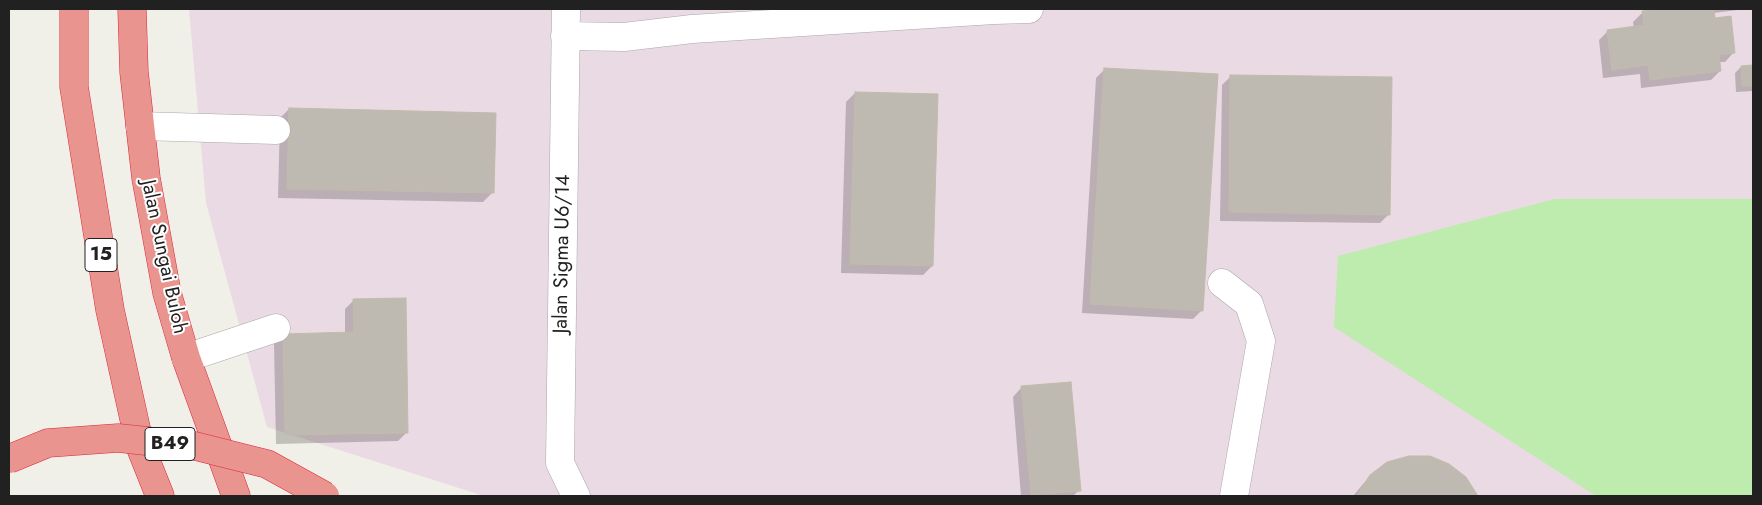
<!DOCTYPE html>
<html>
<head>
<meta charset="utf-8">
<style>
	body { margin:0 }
	#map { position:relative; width:1762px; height:505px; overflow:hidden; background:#f1f0e8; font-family:Jost,sans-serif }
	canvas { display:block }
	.frame { position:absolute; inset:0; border:10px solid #212121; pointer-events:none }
</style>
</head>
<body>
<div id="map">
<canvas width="1762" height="505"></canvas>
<div class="frame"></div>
</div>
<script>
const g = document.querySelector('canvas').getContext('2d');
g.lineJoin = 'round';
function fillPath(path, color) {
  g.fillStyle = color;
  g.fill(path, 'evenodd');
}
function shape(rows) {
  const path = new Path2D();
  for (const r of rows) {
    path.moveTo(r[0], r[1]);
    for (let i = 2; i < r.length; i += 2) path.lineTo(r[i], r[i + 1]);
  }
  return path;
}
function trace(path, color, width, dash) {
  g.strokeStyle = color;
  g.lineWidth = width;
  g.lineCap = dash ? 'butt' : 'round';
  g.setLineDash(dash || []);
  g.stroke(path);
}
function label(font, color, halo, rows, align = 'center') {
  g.font = font + ' Jost,sans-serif';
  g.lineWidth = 4;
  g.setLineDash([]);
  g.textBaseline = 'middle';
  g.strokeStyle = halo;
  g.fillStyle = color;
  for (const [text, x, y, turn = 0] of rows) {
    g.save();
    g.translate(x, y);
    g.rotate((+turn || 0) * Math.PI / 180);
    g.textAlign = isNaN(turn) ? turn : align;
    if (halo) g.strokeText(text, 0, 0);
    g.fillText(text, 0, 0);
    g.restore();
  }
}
fillPath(shape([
	[189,9,1753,9,1753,496,484,496,267,427,206,203]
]), '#eadae3');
fillPath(shape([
	[1555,199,1753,199,1753,496,1596,496,1334,327,1338,256]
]), '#beebae');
fillPath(shape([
	[1673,9,1746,9,1713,13,1714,19,1734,52,1725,62,1719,62,1720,71,1711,80,1641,88,1640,74,1603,78,1599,40,1608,31,1634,28,1633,22,1642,13],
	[1753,66,1753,91,1736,92,1735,73,1741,67],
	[1105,69,1202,310,1193,319,1082,313,1096,78],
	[1231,76,1389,214,1380,223,1220,221,1222,85],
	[855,93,932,266,923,275,841,273,846,102],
	[289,109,492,193,483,202,278,198,280,118],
	[354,300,407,432,398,441,276,444,274,344,283,335,345,334,345,309],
	[1022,387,1079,490,1073,496,1021,496,1013,397],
	[1370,476,1476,495,1477,496,1353,496]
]), '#0003');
const building = shape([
	[1663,9,1714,9,1715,18,1731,16,1735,53,1719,55,1721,71,1650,80,1648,65,1612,70,1607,30,1644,25,1642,11,1663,9],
	[1753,65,1753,86,1742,86,1741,66,1753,65],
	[1104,68,1218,74,1203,311,1090,304,1104,68],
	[1230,75,1392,77,1390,215,1229,212,1230,75],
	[855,92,938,94,933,266,850,264,855,92],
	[289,108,496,113,494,193,287,189,289,108],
	[406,298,408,433,285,435,283,334,354,332,353,299,406,298],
	[1071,382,1081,491,1031,495,1021,386,1071,382],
	[1409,456,1430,456,1449,464,1466,477,1478,496,1357,496,1370,475,1387,462,1409,456]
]);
fillPath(building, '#bebab1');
trace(building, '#c3bbaa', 1);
const minor = shape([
	[566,9,560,463,576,496],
	[565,36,624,37,692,29,994,10,1029,9],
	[140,126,276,130],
	[1222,283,1249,304,1261,341,1234,496],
	[186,358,276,328]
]);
const highway = shape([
	[74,9,74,87,110,310,140,446,160,496],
	[132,9,134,72,146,178,167,293,186,358,236,496]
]);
trace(minor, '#a8a8a8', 29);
trace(highway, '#de263a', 29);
trace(minor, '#fff', 28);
trace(highway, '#e9948f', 28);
const highwayBridge = shape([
	[9,459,48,443,118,438,195,446,267,464,325,496]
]);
trace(highwayBridge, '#de263a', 29, []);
trace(highwayBridge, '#e9948f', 28);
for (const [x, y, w] of [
	[101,255,32],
	[170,444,50]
]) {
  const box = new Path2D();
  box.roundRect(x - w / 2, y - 16.5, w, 33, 4);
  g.fillStyle = '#fff';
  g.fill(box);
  trace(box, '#212121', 1);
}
label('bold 19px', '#212121', null, [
	["15",101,255],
	["B49",170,444]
]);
label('20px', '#212121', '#fff', [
	["Jalan Sigma U6/14",563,254,-89],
	["Jalan Sungai Buloh",163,257,78]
]);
</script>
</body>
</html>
